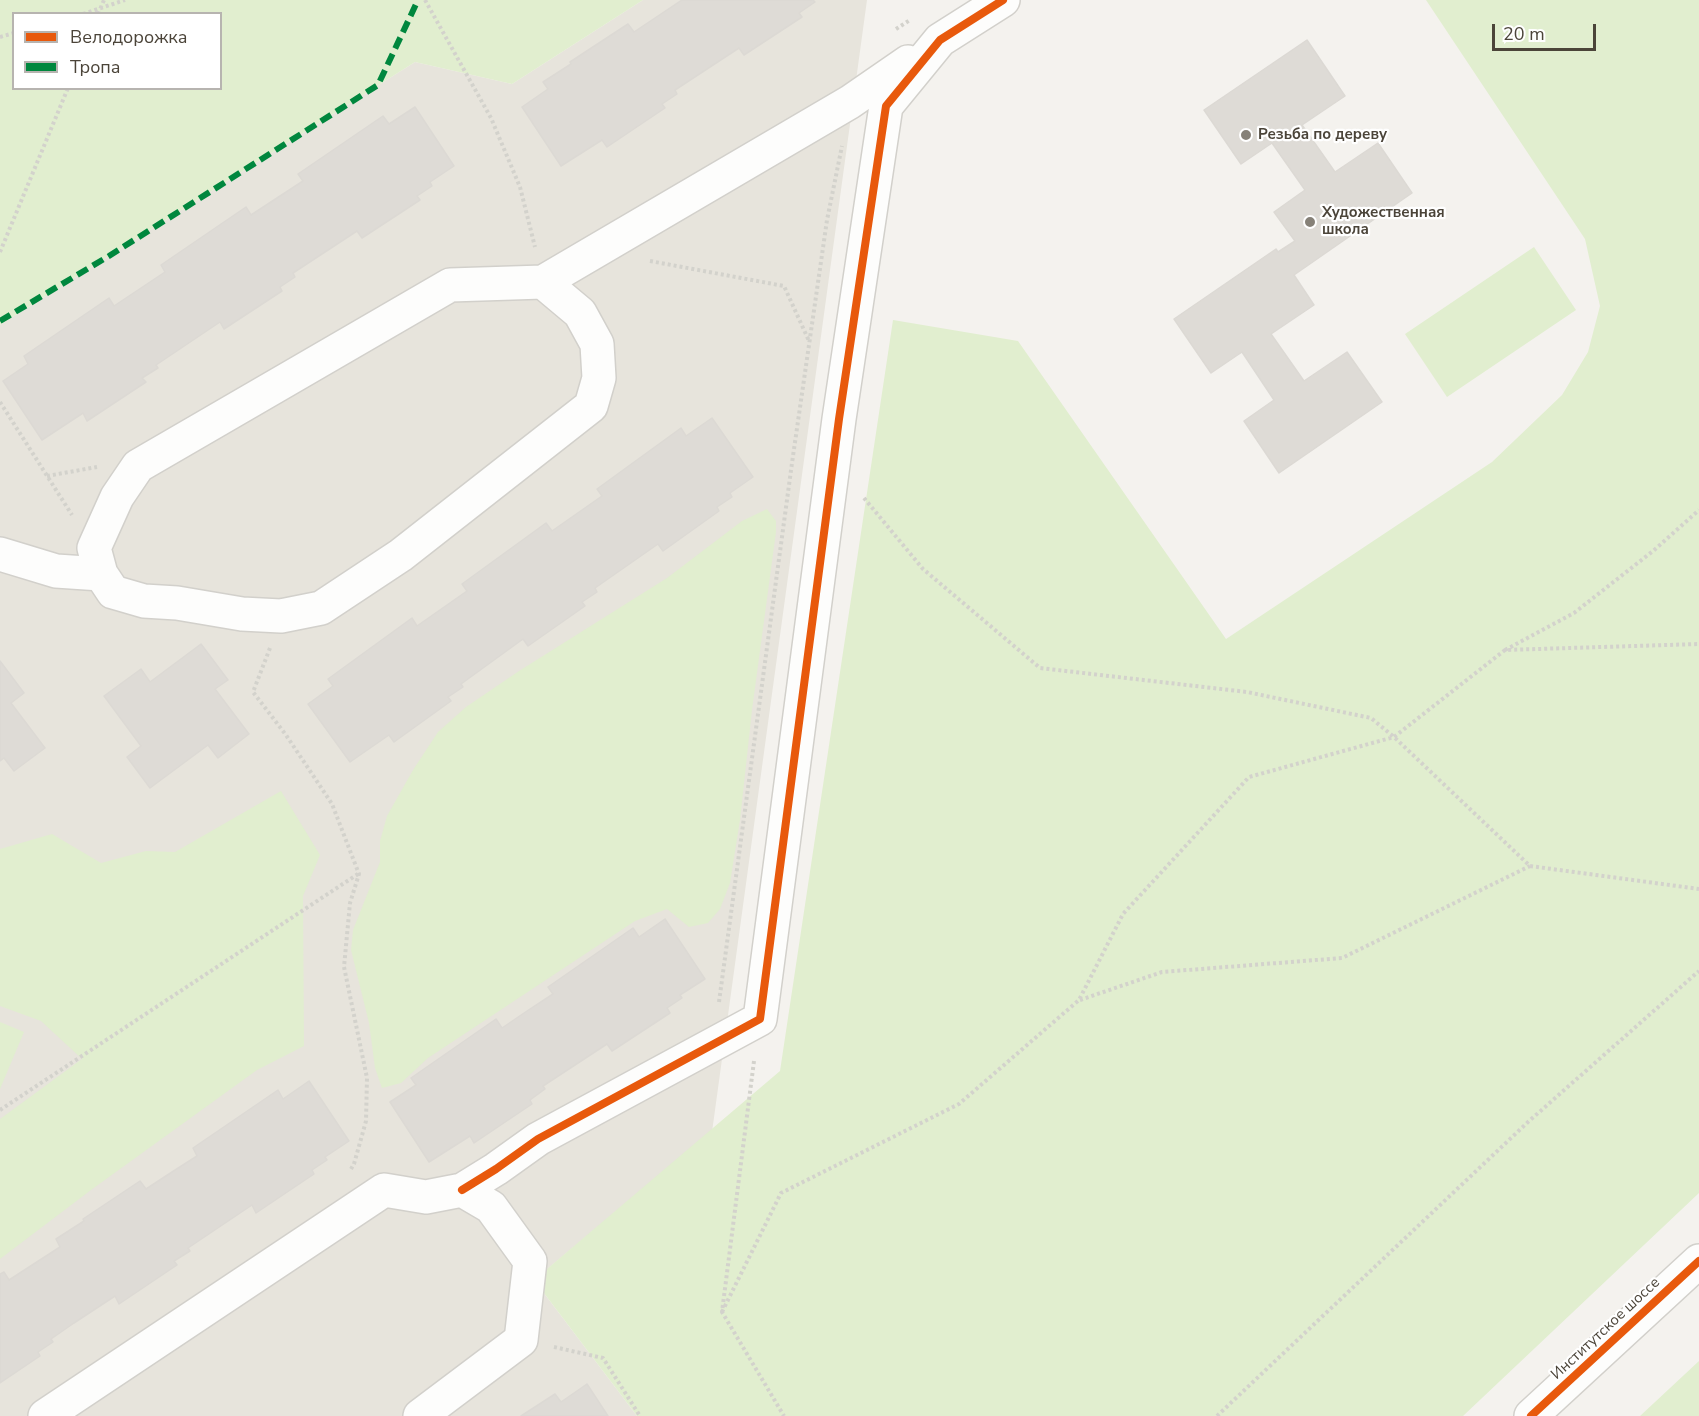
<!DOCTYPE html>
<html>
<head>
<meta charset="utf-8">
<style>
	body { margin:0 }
	#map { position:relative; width:1699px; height:1416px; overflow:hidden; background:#f4f2ee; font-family:"Nunito Sans",sans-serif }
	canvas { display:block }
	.legend { position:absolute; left:12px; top:12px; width:210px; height:78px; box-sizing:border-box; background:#fff; border:2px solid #b7b4b0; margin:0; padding:8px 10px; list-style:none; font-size:18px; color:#4b4439 }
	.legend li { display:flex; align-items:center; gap:12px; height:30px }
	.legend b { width:30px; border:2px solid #b7b4b0 }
	.scale { position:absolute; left:1492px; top:24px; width:104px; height:27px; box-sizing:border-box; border:3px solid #4b4439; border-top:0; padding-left:8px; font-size:18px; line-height:21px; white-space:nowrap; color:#4b4439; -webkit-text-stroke:4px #fff; paint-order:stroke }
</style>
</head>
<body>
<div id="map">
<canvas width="1699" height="1416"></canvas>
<ul class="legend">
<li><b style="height:8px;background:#e8590c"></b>Велодорожка</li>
<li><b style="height:8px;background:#00873e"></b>Тропа</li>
</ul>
<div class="scale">20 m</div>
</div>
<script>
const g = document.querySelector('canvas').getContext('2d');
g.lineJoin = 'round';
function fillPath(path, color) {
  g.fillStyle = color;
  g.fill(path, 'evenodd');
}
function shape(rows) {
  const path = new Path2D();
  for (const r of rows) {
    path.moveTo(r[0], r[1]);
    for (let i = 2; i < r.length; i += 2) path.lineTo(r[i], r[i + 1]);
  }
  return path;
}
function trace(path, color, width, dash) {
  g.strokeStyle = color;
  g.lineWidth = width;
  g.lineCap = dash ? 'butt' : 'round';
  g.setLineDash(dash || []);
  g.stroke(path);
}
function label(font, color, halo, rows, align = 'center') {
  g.font = font + ' "Nunito Sans",sans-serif';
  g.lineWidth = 4.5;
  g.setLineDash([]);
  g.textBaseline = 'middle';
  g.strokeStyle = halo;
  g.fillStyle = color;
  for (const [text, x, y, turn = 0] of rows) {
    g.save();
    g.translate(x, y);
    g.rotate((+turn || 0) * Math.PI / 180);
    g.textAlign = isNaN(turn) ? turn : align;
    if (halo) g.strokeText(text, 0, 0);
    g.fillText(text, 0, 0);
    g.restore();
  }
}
fillPath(shape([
	[643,0,867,0,712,1132,534,1280,637,1416,0,1416,0,325,415,62,512,84]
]), '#e7e4dc');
fillPath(shape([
	[0,0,643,0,512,84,415,62,0,325],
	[14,14,220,14,220,88,14,88],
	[1426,0,1699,0,1699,1193,1463,1416,637,1416,534,1280,780,1071,893,320,1018,341,1226,639,1492,462,1562,395,1588,352,1600,306,1585,239],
	[1534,247,1576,310,1447,397,1405,334],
	[767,509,776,521,776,532,752,710,740,820,730,883,720,909,708,923,689,927,667,909,635,921,428,1058,401,1083,382,1088,375,1068,369,1023,351,950,353,930,380,862,380,841,387,816,413,770,438,732,466,707,519,671,667,578,742,521],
	[281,791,320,855,303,896,304,1046,257,1070,91,1190,0,1259,0,1119,82,1059,41,1021,0,1006,0,849,52,834,101,863,146,851,175,852],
	[0,1022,24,1032,0,1089],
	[1699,1361,1699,1416,1640,1416]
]), '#e1eecf');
const building = shape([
	[682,0,813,0,815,2,799,13,802,17,744,55,739,48,675,90,677,94,662,104,665,108,607,147,602,140,561,166,522,107,548,89,543,82,571,64,570,62,628,24,634,32,682,0],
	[1307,40,1345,96,1302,125,1335,172,1378,143,1412,193,1294,275,1314,305,1271,334,1304,381,1347,352,1382,402,1279,473,1244,421,1274,400,1242,352,1211,373,1174,319,1276,249,1278,252,1295,241,1274,212,1305,190,1272,143,1241,164,1204,110,1307,40],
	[415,107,454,166,430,182,432,186,417,196,420,200,362,238,357,231,293,273,295,277,280,287,282,291,224,329,220,322,156,365,158,368,142,378,146,382,87,421,83,413,42,440,3,381,28,364,24,356,109,298,114,306,165,272,161,265,246,207,251,215,303,181,298,174,383,116,389,124,415,107],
	[712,418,753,477,730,493,732,497,717,507,719,511,663,551,658,544,595,588,597,592,582,602,585,606,528,646,523,639,461,684,463,687,448,697,451,701,394,742,389,735,350,762,308,704,333,686,328,679,412,618,417,626,467,591,462,584,546,523,552,531,602,496,597,489,681,428,686,436,712,418],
	[201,644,228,680,215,689,249,734,218,758,208,745,150,788,127,757,141,746,104,696,141,669,150,682,201,644],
	[0,661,24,693,11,703,45,748,14,771,4,758,0,761,0,661],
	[665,919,705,979,680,995,682,998,667,1008,670,1013,612,1051,607,1044,543,1086,545,1089,530,1100,532,1104,474,1143,470,1136,429,1162,390,1102,416,1085,411,1078,496,1019,502,1028,527,1011,553,994,548,987,633,928,639,937,665,919],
	[309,1081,349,1141,325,1157,327,1160,312,1170,314,1174,256,1213,252,1205,188,1248,190,1251,174,1261,177,1265,119,1304,115,1296,74,1323,51,1339,53,1342,38,1352,40,1356,0,1383,0,1274,4,1272,9,1280,60,1247,56,1239,84,1221,83,1219,140,1181,146,1189,172,1172,197,1156,193,1148,278,1090,283,1099,309,1081],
	[587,1384,608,1416,521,1416,555,1394,561,1402,587,1384]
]);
fillPath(building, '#dedbd6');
trace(building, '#dcd9d4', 1.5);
const minor = shape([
	[543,282,580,313,597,344,599,378,591,406,401,555,321,608,281,616,242,614,177,603,144,601,113,592,101,574,94,548,117,497,138,466,450,285,543,282,850,102,908,62],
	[0,554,56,571,101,574],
	[45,1416,384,1190,426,1197,462,1190,496,1169,538,1139,760,1019,839,419,886,106,940,40,1003,0],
	[420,1416,521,1340,530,1261,491,1207,462,1190],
	[1531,1416,1699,1261]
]);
trace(minor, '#d2d0cb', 36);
trace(shape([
	[425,0,491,118,520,187,535,247],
	[83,14,125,0],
	[98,14,104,0],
	[896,29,910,20],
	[0,37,14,33],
	[0,252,68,88],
	[650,261,784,286,809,341],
	[0,402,72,515],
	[47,476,97,467],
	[864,498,923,569,1040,668,1247,692,1371,718,1394,737,1530,866,1699,889],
	[270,648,253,692,286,735,332,804,359,874,350,903,344,967,367,1078,366,1121,354,1164,351,1169],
	[1505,650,1574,613,1653,551,1699,510],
	[1080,1000,1162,972,1342,958,1530,866],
	[719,1002,792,463,827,220,842,146],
	[754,1061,722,1312,784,1416],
	[0,1110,358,874],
	[722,1312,781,1193,959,1104,1079,1000,1123,914,1249,777,1394,737,1505,650,1699,644],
	[554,1347,603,1358,640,1416],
	[1217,1416,1528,1122,1699,971]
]), '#d3d2cc', 4, [3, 3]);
trace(minor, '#fdfdfc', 33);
trace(shape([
	[0,321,109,256,378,85,418,0]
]), '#00873e', 6, [12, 6]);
trace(shape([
	[462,1190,496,1169,538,1139,760,1019,839,419,886,106,940,40,1003,0],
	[1531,1416,1699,1261]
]), '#e8590c', 8);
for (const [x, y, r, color] of [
	[1246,135,6,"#868178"],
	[1310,222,6,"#868178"]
]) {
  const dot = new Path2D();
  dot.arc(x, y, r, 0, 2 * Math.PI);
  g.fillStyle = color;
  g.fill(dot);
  trace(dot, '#fff', 2);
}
label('bold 15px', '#4b4439', '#fff', [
	["Резьба по дереву",1258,135],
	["Художественная",1322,213],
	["школа",1322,230]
], 'left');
label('15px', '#4b4439', '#fff', [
	["Институтское шоссе",1606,1329,-43]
]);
</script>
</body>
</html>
